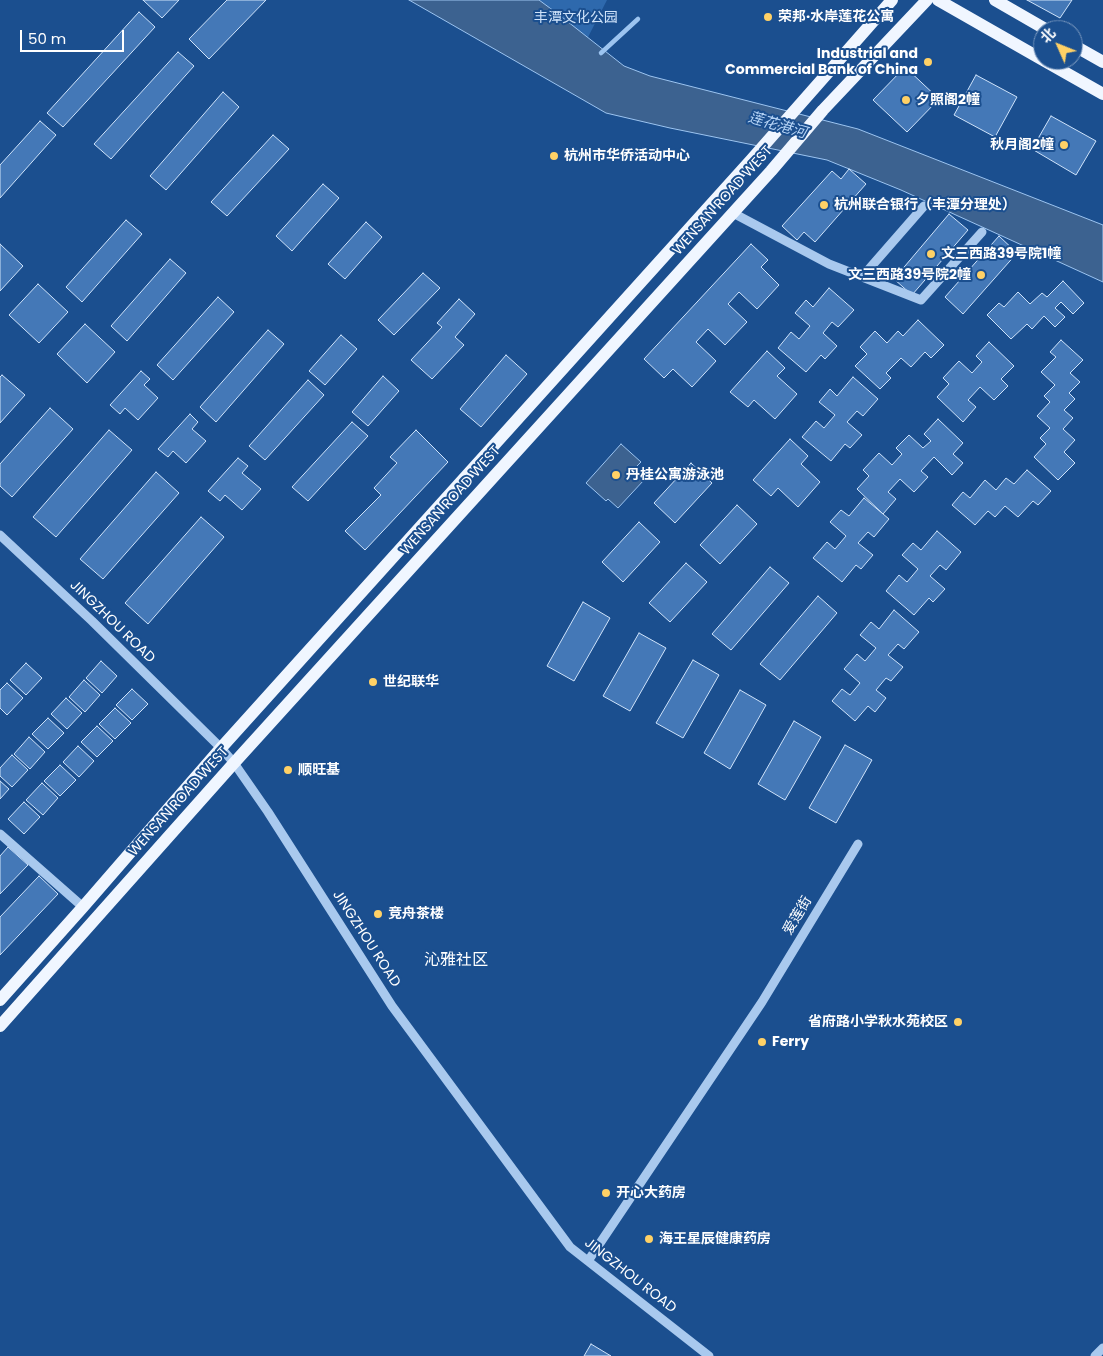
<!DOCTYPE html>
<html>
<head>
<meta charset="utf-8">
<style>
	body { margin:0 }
	#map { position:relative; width:1103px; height:1356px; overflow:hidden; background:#1b4f8f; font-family:Poppins,"Noto Sans SC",sans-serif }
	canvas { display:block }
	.north { position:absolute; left:1033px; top:20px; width:50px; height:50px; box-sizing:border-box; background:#1b4f8f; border:1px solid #7695bc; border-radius:50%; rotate:314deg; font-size:14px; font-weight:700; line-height:20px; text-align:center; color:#fff }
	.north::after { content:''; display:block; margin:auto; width:18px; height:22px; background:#ffd166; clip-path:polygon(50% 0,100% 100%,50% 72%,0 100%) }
	.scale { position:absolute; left:20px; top:30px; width:104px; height:22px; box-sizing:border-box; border:2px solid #fff; border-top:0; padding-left:6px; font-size:15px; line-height:18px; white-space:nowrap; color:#fff; -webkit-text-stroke:4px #1b4f8f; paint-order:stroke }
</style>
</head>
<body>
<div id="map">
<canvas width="1103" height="1356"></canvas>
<div class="north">北</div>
<div class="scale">50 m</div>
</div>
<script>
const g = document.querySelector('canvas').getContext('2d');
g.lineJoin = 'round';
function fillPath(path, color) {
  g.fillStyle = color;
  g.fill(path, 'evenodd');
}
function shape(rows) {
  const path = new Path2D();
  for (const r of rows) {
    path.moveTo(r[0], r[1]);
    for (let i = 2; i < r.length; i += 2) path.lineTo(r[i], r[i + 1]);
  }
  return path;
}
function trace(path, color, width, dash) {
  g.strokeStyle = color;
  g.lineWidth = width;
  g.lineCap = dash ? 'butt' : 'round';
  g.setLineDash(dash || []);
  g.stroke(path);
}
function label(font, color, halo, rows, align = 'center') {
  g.font = font + ' Poppins,"Noto Sans SC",sans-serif';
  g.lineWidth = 4;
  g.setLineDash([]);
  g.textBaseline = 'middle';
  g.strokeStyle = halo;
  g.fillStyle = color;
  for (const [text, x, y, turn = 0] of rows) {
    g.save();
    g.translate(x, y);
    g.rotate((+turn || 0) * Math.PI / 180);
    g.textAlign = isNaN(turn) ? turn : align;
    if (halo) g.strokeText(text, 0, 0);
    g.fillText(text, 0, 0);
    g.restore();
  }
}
fillPath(shape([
	[505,0,607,0,584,45]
]), '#2e69ad');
const water = shape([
	[409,0,539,0,558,14,624,66,650,76,858,129,1103,225,1103,282,901,190,827,160,670,128,606,113,409,0],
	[621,444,641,462,633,470,644,480,618,508,608,499,606,501,586,483,621,444]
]);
fillPath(water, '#3c6290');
trace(water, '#9cc4f0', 1);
trace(shape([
	[601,53,638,19]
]), '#9cc4f0', 4.5);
const building = shape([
	[143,0,179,0,162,18,143,0],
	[227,0,266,0,209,59,189,39,227,0],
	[1027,0,1072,0,1060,18,1027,0],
	[139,12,155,27,63,127,47,113,139,12],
	[178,52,194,66,111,159,94,144,178,52],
	[905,67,939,99,907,132,873,100,905,67],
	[976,75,1017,97,995,137,954,115,976,75],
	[223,92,239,107,166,190,150,176,223,92],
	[1051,116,1096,141,1076,175,1032,149,1051,116],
	[40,121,56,135,0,198,0,165,40,121],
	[273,135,289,149,227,216,211,202,273,135],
	[849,169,866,184,815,242,804,232,797,240,782,226,832,171,841,179,849,169],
	[323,184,339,198,292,251,276,236,323,184],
	[949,214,968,230,912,295,894,279,949,214],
	[126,220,142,234,82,302,66,287,126,220],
	[366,222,382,237,345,279,328,264,366,222],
	[999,236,1017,253,963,314,945,297,999,236],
	[0,244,23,266,0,291,0,244],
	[751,244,768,260,761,267,779,285,757,309,739,292,728,304,747,322,725,345,708,329,696,342,716,361,692,387,673,369,664,378,644,359,751,244],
	[170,259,186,273,127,341,111,326,170,259],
	[423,273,440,288,394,335,378,320,423,273],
	[1063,281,1084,303,1073,314,1061,302,1055,308,1065,317,1055,327,1044,316,1032,329,1027,324,1011,339,987,315,999,303,1004,307,1018,292,1030,304,1042,293,1047,297,1063,281],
	[38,284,68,312,39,343,9,315,38,284],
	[829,288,854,310,838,327,832,322,823,333,837,346,825,359,821,355,806,372,778,348,791,332,799,339,810,326,795,313,806,300,813,307,829,288],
	[218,297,234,312,173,380,157,365,218,297],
	[459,299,475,314,455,337,464,345,432,379,411,360,442,327,437,323,459,299],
	[918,320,944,345,931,358,925,352,911,367,901,358,886,373,891,378,880,389,855,366,867,354,860,347,875,331,887,343,898,331,903,336,918,320],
	[85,324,115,352,87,383,57,354,85,324],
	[268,330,284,344,216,422,200,407,268,330],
	[341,335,357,349,325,385,309,371,341,335],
	[1061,340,1083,360,1070,373,1080,382,1069,393,1075,399,1064,410,1073,418,1063,429,1075,440,1064,452,1075,463,1058,480,1034,457,1046,444,1040,438,1050,428,1037,416,1050,402,1044,396,1055,385,1041,372,1056,357,1050,352,1061,340],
	[989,342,1014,366,1001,379,1008,386,994,400,980,387,968,400,976,407,963,422,937,397,949,384,943,378,959,361,972,373,982,362,976,356,989,342],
	[767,351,785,368,777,376,797,394,775,419,754,400,748,407,730,392,767,351],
	[506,355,527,374,481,427,460,409,506,355],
	[141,371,150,379,144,385,158,398,138,420,125,408,120,414,110,405,141,371],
	[2,375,25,395,0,423,0,377,2,375],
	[383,376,399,391,368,426,352,412,383,376],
	[853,377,878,399,863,416,857,411,847,422,862,435,850,448,845,444,831,461,802,437,816,421,824,428,835,415,819,402,830,389,837,396,853,377],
	[308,380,324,395,265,460,249,446,308,380],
	[50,408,73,429,12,497,0,486,0,464,50,408],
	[190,414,198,422,192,429,206,441,186,463,173,451,168,457,158,449,190,414],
	[938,419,963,443,953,454,963,463,952,475,934,457,921,471,928,477,914,492,900,479,888,492,896,499,883,514,857,489,869,476,863,470,879,453,892,465,902,454,896,448,909,435,923,448,931,441,924,434,938,419],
	[352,422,368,436,308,501,292,487,352,422],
	[109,430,132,450,56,537,33,517,109,430],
	[416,430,448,462,365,550,345,531,381,495,374,488,397,463,390,457,416,430],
	[790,439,808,456,801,464,820,482,798,507,778,488,771,496,753,480,790,439],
	[238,458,248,466,242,473,261,489,242,510,225,495,220,501,208,491,238,458],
	[691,463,712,483,675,523,654,503,691,463],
	[1027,470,1051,491,1038,505,1033,501,1018,517,1005,506,995,517,988,511,975,525,952,505,963,492,970,498,985,480,996,490,1006,478,1014,484,1027,470],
	[156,472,179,493,103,579,80,559,156,472],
	[864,498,889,519,874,537,868,532,858,543,873,555,861,569,856,565,842,582,813,558,827,542,835,549,846,536,830,522,841,510,849,516,864,498],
	[737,505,757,524,720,564,700,545,737,505],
	[201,517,224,537,148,624,125,603,201,517],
	[639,522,660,542,623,582,602,562,639,522],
	[937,531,961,552,946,570,940,565,930,576,945,589,933,602,929,598,914,615,886,591,899,575,907,582,918,569,902,555,913,543,921,550,937,531],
	[686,563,707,582,670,622,649,603,686,563],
	[770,567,789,583,731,650,712,634,770,567],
	[818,596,837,613,780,680,760,664,818,596],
	[583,602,610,618,574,681,547,666,583,602],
	[894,610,919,632,904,649,898,644,888,655,903,667,891,681,886,678,876,690,886,698,875,712,868,706,855,721,832,701,842,689,850,695,860,683,844,669,857,654,865,661,876,648,860,635,871,622,879,629,894,610],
	[639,633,666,648,630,711,603,696,639,633],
	[693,660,719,675,683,738,656,723,693,660],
	[101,661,117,676,102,693,86,678,101,661],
	[26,663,42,678,26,695,10,680,26,663],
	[84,680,100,695,85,712,69,697,84,680],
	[7,683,23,698,7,715,0,708,0,690,7,683],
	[132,689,148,704,132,720,116,705,132,689],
	[740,690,766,705,730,769,704,753,740,690],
	[66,698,82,713,67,729,51,714,66,698],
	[115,708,131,723,115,739,99,724,115,708],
	[48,718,64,733,48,749,32,734,48,718],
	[794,721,821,737,785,800,758,784,794,721],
	[97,726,113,741,97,757,81,742,97,726],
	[29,737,45,752,30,769,14,754,29,737],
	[845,745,872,760,836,823,809,808,845,745],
	[78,746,94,761,79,777,63,762,78,746],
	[12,755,28,770,12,787,0,776,0,768,12,755],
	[60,765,76,780,60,796,44,781,60,765],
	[0,781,9,789,0,799,0,781],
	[42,783,58,798,43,815,26,800,42,783],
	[24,802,40,817,24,834,8,819,24,802],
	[8,847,28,865,0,894,0,856,8,847],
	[39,876,58,894,0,955,0,917,39,876],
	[591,1344,611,1356,584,1356,591,1344]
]);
fillPath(building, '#4478b7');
trace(building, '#cfe3fa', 1);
trace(shape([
	[733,213,829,264,921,300,982,232],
	[862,277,924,206],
	[0,535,92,621,221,748,234,763,268,812,392,1006,570,1247,709,1356],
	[0,834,83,907],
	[588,1261,762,1002,858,844],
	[1095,1356,1103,1348]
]), '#a9c9ee', 9);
trace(shape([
	[938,0,1043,60],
	[995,0,1047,30],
	[1073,45,1103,62],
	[1043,60,1103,94],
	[0,1000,83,907,221,748,751,160,892,0],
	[0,1026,234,763,771,171,823,110,927,0]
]), '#f0f6ff', 12);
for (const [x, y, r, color] of [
	[768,17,5,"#ffd166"],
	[928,62,5,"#ffd166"],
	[906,100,5,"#ffd166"],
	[1064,145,5,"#ffd166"],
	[554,156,5,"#ffd166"],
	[824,205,5,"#ffd166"],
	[931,254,5,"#ffd166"],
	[981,275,5,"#ffd166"],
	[616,475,5,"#ffd166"],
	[373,682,5,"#ffd166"],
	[288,770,5,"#ffd166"],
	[378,914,5,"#ffd166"],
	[958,1022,5,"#ffd166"],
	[762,1042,5,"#ffd166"],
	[606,1193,5,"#ffd166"],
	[649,1239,5,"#ffd166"]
]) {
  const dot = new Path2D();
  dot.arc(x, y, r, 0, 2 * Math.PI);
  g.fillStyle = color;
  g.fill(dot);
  trace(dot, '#1b4f8f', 2);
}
label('bold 14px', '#fff', '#1b4f8f', [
	["荣邦·水岸莲花公寓",778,17],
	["Industrial and",918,54,"right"],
	["Commercial Bank of China",918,70,"right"],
	["夕照阁2幢",916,100],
	["秋月阁2幢",1054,145,"right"],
	["杭州市华侨活动中心",564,156],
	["杭州联合银行（丰潭分理处）",834,205],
	["文三西路39号院1幢",941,254],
	["文三西路39号院2幢",971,275,"right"],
	["丹桂公寓游泳池",626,475],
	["世纪联华",383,682],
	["顺旺基",298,770],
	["竞舟茶楼",388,914],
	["省府路小学秋水苑校区",948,1022,"right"],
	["Ferry",772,1042],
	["开心大药房",616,1193],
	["海王星辰健康药房",659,1239]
], 'left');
label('14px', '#cfe3fa', '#1b4f8f', [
	["丰潭文化公园",576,18]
]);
label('14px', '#fff', '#1b4f8f', [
	["WENSAN ROAD WEST",723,201,-48],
	["WENSAN ROAD WEST",451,501,-48],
	["JINGZHOU ROAD",112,622,44],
	["WENSAN ROAD WEST",179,802,-48],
	["爱莲街",798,916,-59],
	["JINGZHOU ROAD",366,939,57],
	["JINGZHOU ROAD",630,1276,38]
]);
label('italic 15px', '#b5d3f5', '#1b4f8f', [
	["莲花港河",777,126,16]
]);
label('16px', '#fff', '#1b4f8f', [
	["沁雅社区",456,961]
]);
</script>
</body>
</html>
